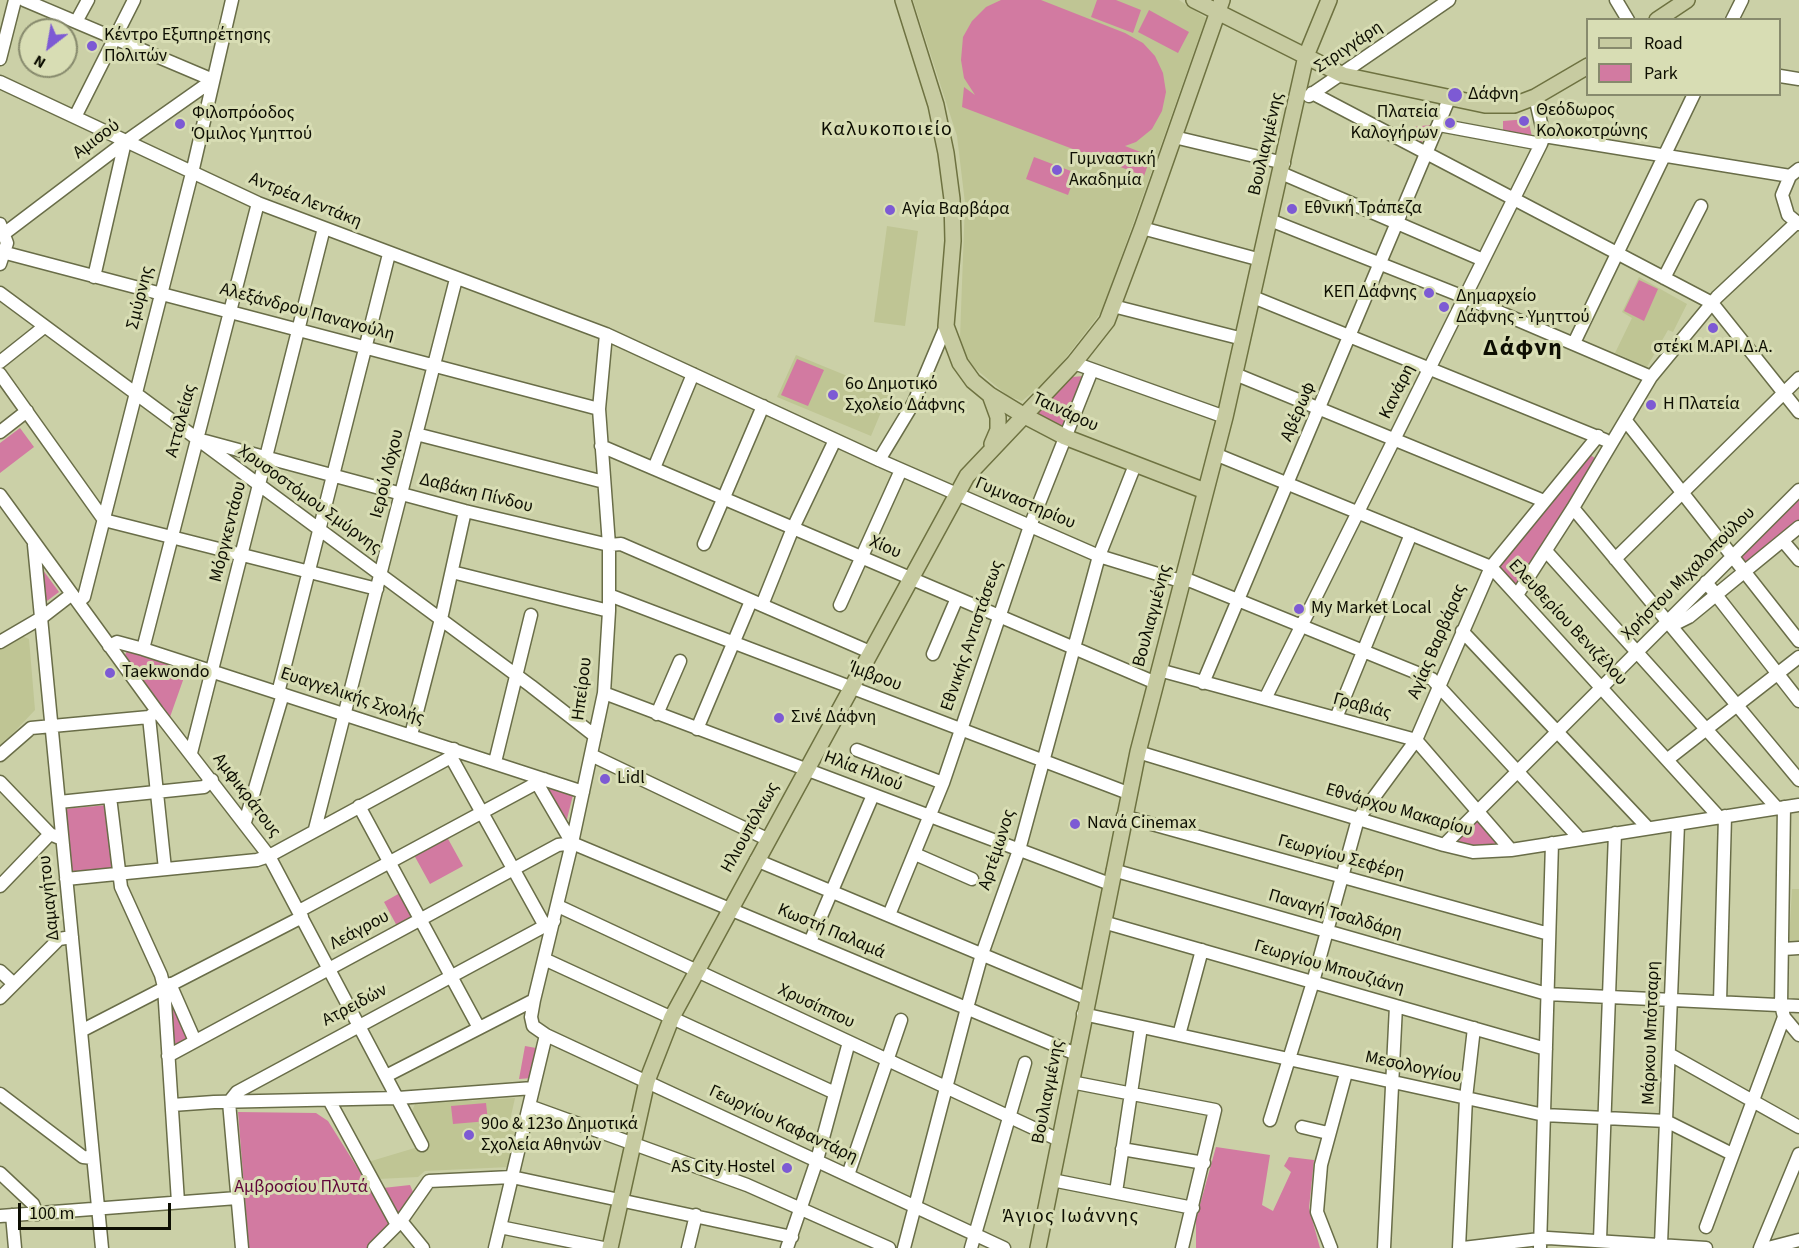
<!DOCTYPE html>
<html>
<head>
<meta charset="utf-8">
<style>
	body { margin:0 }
	#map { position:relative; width:1799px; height:1248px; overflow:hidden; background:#cbd0a7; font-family:"Source Sans 3",sans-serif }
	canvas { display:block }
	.legend { position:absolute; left:1586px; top:18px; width:195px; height:78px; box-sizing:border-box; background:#d8ddb4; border:2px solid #878a6d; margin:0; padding:8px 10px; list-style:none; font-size:18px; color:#0d0e02 }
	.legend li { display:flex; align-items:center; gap:12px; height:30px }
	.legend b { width:30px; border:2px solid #878a6d }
	.north { position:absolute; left:18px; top:18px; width:60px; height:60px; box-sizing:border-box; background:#d8ddb4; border:2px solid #878a6d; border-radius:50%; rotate:211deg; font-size:16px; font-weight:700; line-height:24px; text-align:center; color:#0d0e02 }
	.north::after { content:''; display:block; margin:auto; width:21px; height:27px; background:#7d5ad4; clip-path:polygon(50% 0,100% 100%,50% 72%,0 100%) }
	.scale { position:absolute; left:18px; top:1203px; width:153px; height:27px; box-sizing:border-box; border:3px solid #0d0e02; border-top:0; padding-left:8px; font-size:18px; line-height:21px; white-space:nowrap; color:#0d0e02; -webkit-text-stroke:4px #d8ddb4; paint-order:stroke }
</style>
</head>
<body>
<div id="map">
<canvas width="1799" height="1248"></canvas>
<ul class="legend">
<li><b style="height:8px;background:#c7cba1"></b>Road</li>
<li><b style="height:16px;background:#d27aa1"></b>Park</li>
</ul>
<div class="north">N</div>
<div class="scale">100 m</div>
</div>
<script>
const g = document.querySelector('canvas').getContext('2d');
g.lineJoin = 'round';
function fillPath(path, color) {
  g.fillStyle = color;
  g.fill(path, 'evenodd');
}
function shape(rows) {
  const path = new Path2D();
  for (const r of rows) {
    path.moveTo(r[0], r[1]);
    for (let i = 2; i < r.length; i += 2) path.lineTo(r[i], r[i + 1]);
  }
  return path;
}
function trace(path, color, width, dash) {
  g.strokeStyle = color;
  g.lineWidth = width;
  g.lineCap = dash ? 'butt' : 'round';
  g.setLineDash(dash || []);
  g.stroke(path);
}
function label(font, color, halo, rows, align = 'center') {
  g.font = font + ' "Source Sans 3",sans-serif';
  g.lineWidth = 6;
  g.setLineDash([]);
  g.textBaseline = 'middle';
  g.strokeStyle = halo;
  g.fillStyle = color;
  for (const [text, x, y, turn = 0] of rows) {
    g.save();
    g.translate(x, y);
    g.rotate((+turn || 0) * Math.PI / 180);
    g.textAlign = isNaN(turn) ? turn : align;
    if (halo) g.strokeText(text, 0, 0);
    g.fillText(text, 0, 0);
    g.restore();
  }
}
fillPath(shape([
	[913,0,1179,0,1206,18,1102,311,1050,378,1022,401,1008,396,965,360,960,338,965,203,957,136],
	[887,226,918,231,905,326,874,322],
	[1639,277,1687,304,1673,332,1668,330,1647,367,1615,353,1632,318,1622,312],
	[796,355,889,393,871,436,777,397],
	[22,636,29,639,35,710,0,747,0,648],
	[1792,889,1799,889,1799,942,1789,942],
	[515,1098,509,1125,516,1126,509,1167,425,1171,418,1177,378,1179,368,1162,428,1144,412,1111,415,1104]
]), '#bfc594');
fillPath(shape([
	[1001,0,1041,0,1125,33,1143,43,1155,56,1163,73,1166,92,1162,111,1152,129,1136,142,1125,146,1151,156,1144,176,962,107,964,87,975,95,964,78,961,60,963,37,972,21,986,7],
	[1097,0,1116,0,1141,10,1133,33,1091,17],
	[1149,10,1189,32,1178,53,1138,32],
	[1528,119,1533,141,1503,135,1503,121],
	[1430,125,1429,132,1421,143,1405,141,1413,127],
	[1034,157,1076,173,1068,195,1026,179],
	[1639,280,1658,289,1644,321,1624,311],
	[797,359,824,370,808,406,781,395],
	[1084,376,1063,428,1036,415,1072,377],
	[20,428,34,447,0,473,0,443],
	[1589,454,1596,459,1560,522,1515,586,1506,578,1498,565],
	[1799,495,1799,520,1747,568,1739,555],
	[40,566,59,592,43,604],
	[127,651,187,669,170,717,125,655],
	[552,787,573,795,565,827,544,791],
	[108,805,114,868,70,872,63,809],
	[1477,818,1497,842,1495,845,1460,845,1458,836],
	[447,837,463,866,430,884,414,855],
	[400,893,413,918,397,926,384,902],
	[171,997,191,1038,173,1047],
	[525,1046,536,1048,532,1078,519,1079],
	[486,1103,488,1121,453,1124,451,1106],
	[238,1112,316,1113,328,1121,392,1223,367,1248,249,1248],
	[1216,1147,1270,1155,1262,1205,1273,1211,1291,1172,1284,1166,1289,1157,1314,1160,1309,1208,1320,1248,1196,1248,1196,1219],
	[410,1185,413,1192,397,1215,383,1188]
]), '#d27aa1');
const minor = shape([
	[24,0,213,80],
	[1616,0,1628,20],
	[1732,20,1742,0],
	[76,22,88,0],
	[0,59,15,0],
	[1780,76,1799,79],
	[0,82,258,203,606,334,879,460,1099,556,1174,579,1191,581,1432,679,1580,839],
	[1312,93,1712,303,1799,412],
	[1309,96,1449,0],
	[75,117,134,0],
	[1439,125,1541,144],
	[1544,136,1790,176],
	[1174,137,1284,163],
	[1799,169,1790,176,1782,195,1788,215,1799,224],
	[1281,173,1483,260],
	[1270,220,1464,297,1651,377],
	[0,224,7,243,0,264],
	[1142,228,1261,260],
	[5,233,125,142,213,80],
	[6,253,599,409],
	[94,277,125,142],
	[1664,278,1701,206],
	[0,293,531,686,595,736],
	[1253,297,1605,440],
	[1113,306,1243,339],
	[606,334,599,409,609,545,609,611,604,693,572,843,534,1000,531,1017,533,1026,546,1035,1004,1248],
	[1574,343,1694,94],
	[0,362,44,327],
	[1074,363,1225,417],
	[0,374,104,520,377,589],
	[1235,374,1544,501],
	[1626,421,1799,641],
	[0,432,27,411],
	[416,434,604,482],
	[205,441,465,511,609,545,621,544,870,652],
	[601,446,1156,683],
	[1215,454,1491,567,1719,817],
	[879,460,914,402,946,326],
	[654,468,693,374],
	[0,495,157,711,269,856,422,1145],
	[1573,508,1799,780],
	[1783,541,1799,560],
	[704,544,763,406],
	[34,545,102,1248],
	[1546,551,1777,808],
	[1615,559,1799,378],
	[452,572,609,611],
	[1706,582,1799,701],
	[609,595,1128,793],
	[1517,595,1573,508,1651,377,1717,297,1796,223],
	[78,602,84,597,192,173,232,0],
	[762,605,793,528,835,440],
	[840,605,901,470],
	[1669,622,1677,623,1689,617,1799,527],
	[1462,631,1648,828],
	[0,642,41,618,72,594],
	[109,646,117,642,143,649,583,792],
	[143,649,258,203],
	[933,654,957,598],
	[1159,670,1416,740,1511,850],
	[1203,683,1449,99],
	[278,693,389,254],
	[604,693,1110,884],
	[1265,699,1541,144,1544,136,1535,97],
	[657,714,680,661],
	[149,717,165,869],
	[1336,718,1411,534],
	[697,729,751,601],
	[411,735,441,619,465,511],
	[857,750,943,783],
	[1138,752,1444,845,1473,852,1511,850,1799,805],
	[191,753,324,228],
	[0,755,31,728,149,717,157,711],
	[591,755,767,839],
	[451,757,545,926],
	[1668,759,1799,657],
	[495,762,531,615],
	[0,782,50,834,62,839],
	[537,783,572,843],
	[110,797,121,887,161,975,164,987,178,1202],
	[59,802,204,787,212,780],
	[359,806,479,1028],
	[1784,807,1781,1005,1784,1017,1799,1035],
	[1123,816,1549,934],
	[245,822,283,694],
	[315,829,456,279],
	[572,843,1076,1054],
	[1444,845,1799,490],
	[915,854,972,879],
	[756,860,1086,998],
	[1113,870,1547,994,1799,1006],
	[66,879,257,860,269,856,451,757,454,749],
	[0,886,50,834],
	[558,906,1059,1140],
	[299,911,544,779],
	[889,915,943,783,1030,526,1092,370],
	[1103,922,1546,1049],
	[810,942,873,795],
	[1783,949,1799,948],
	[544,959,835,1093],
	[0,971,14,984],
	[170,984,195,1041],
	[0,998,59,939,72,937],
	[1720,1002,1725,816],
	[1083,1014,1544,1115,1666,1121,1732,1154],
	[81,1031,302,917],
	[1179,1035,1202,950],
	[1669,1054,1799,1127],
	[168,1056,558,845,572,843],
	[386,1076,534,1000],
	[1071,1082,1215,1110,1182,1248],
	[0,1094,83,1157,93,1158],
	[329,1100,397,1225],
	[229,1102,237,1092,554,921],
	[229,1102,242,1248],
	[172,1105,214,1102,398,1098,533,1088],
	[529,1106,747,1185,889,1248],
	[1270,1120,1313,982,1358,819,1416,740,1491,567,1598,436],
	[1302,1127,1328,1133],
	[1122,1149,1204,1163],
	[0,1173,33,1204,37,1214],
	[848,1175,901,1020],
	[1052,1180,1193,1208],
	[1116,1192,1141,1027],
	[12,1215,15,1248],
	[0,1216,237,1198],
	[401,1221,423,1248],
	[500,1227,603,1248],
	[1706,1227,1784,1017],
	[1600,1240,1615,833],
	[1661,1244,1678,824],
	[374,1248,401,1221,429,1181,512,1177,792,1237],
	[495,1248,546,1035],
	[688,1248,696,1215],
	[787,1248,817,1160,849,1042],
	[904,1248,967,1008,982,954,1019,850,1099,556,1135,465],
	[971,1248,1025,1063],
	[1331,1248,1317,1212,1321,1165,1346,1073],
	[1384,1248,1396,1006],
	[1459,1248,1466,1098,1474,1028],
	[1463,1248,1548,1238,1706,1248],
	[1540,1248,1552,843],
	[1760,1248,1799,1154],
	[1768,1248,1799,1240]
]);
const major = shape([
	[903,0,936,105,946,153,952,199,953,241,946,326,960,363,973,381,990,395,1023,415,1065,437,1205,491],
	[1194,0,1343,75,1485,105,1514,105,1535,97,1588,66],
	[1657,20,1687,0],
	[990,395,998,417,998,430,992,444],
	[610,1248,647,1081,672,1017,967,476,1074,363,1107,321,1142,228,1222,0],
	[1038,1248,1138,752,1225,417,1306,56,1329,0]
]);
trace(minor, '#696d48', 15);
trace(major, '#6e7241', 18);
trace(minor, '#fff', 12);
trace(major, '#c7cba1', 15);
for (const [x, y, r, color] of [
	[92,46,6,"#7d5ad4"],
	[1455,95,8,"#7d5ad4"],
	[1524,121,6,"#7d5ad4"],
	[1450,123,6,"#7d5ad4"],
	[180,124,6,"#7d5ad4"],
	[1057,170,6,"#7d5ad4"],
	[1292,209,6,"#7d5ad4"],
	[890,210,6,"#7d5ad4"],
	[1429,293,6,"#7d5ad4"],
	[1444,307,6,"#7d5ad4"],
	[1713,328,6,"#7d5ad4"],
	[833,395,6,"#7d5ad4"],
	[1651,405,6,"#7d5ad4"],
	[1299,609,6,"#7d5ad4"],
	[110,673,6,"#7d5ad4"],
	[779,718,6,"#7d5ad4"],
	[605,779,6,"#7d5ad4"],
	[1075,824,6,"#7d5ad4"],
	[469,1135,6,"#7d5ad4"],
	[787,1168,6,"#7d5ad4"]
]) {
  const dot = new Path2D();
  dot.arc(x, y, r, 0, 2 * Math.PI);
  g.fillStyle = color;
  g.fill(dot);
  trace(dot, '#d8ddb4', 2);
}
label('18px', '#0d0e02', '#d8ddb4', [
	["Κέντρο Εξυπηρέτησης",104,36],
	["Πολιτών",104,57],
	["Δάφνη",1468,95],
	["Θεόδωρος",1536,111],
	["Κολοκοτρώνης",1536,132],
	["Πλατεία",1438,113,"right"],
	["Καλογήρων",1438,134,"right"],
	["Φιλοπρόοδος",192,114],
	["Όμιλος Υμηττού",192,135],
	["Γυμναστική",1069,160],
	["Ακαδημία",1069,181],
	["Εθνική Τράπεζα",1304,209],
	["Αγία Βαρβάρα",902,210],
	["ΚΕΠ Δάφνης",1417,293,"right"],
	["Δημαρχείο",1456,297],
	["Δάφνης - Υμηττού",1456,318],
	["στέκι Μ.ΑΡΙ.Δ.Α.",1713,348,"center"],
	["6ο Δημοτικό",845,385],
	["Σχολείο Δάφνης",845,406],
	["Η Πλατεία",1663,405],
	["My Market Local",1311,609],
	["Taekwondo",122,673],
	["Σινέ Δάφνη",791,718],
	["Lidl",617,779],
	["Νανά Cinemax",1087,824],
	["90ο & 123ο Δημοτικά",481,1125],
	["Σχολεία Αθηνών",481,1146],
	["AS City Hostel",775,1168,"right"]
], 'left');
label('18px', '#0d0e02', '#d8ddb4', [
	["Στριγγάρη",1349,48,-34],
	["Αμισού",97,140,-37],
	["Βουλιαγμένης",1267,144,-77],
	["Αντρέα Λεντάκη",305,201,22],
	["Σμύρνης",141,298,-76],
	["Αλεξάνδρου Παναγούλη",307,313,15],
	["Κανάρη",1398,392,-64],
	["Αβέρωφ",1299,412,-67],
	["Ταινάρου",1065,413,25],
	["Ατταλείας",182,421,-75],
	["Ιερού Λόχου",388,474,-76],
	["Δαβάκη Πίνδου",476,494,14],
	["Χρυσοστόμου Σμύρνης",309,500,36],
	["Γυμναστηρίου",1025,504,23],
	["Μόργκεντάου",229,532,-76],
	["Χίου",885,548,23],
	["Χρήστου Μιχαλοπούλου",1689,574,-45],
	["Βουλιαγμένης",1153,616,-75],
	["Ελευθερίου Βενιζέλου",1567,623,47],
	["Εθνικής Αντιστάσεως",973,636,-71],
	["Αγίας Βαρβάρας",1438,642,-67],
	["Ίμβρου",875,677,21],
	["Ηπείρου",583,689,-83],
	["Ευαγγελικής Σχολής",352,697,18],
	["Γραβιάς",1362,707,15],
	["Ηλία Ηλιού",863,772,21],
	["Αμφικράτους",246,796,53],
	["Εθνάρχου Μακαρίου",1399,811,16],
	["Ηλιουπόλεως",751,828,-61],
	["Αρτέμωνος",998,850,-72],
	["Γεωργίου Σεφέρη",1341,858,15],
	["Δαμαγήτου",50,898,-96],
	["Παναγή Τσαλδάρη",1335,915,16],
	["Λεάγρου",360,931,-28],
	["Κωστή Παλαμά",831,932,23],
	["Γεωργίου Μπουζιάνη",1329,968,16],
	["Ατρειδών",355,1006,-28],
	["Χρυσίππου",816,1007,25],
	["Μάρκου Μπότσαρη",1652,1033,-88],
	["Μεσολογγίου",1413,1068,12],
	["Βουλιαγμένης",1049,1092,-79],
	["Γεωργίου Καφαντάρη",783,1125,25]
]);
label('18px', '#61063a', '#d8ddb4', [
	["Αμβροσίου Πλυτά",301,1188]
]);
g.letterSpacing = '1.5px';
label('20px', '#0d0e02', '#d8ddb4', [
	["Καλυκοποιείο",887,131],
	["Άγιος Ιωάννης",1071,1218]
]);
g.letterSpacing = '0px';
g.letterSpacing = '1.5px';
label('bold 24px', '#0d0e02', '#d8ddb4', [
	["Δάφνη",1523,350]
]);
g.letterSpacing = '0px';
</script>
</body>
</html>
